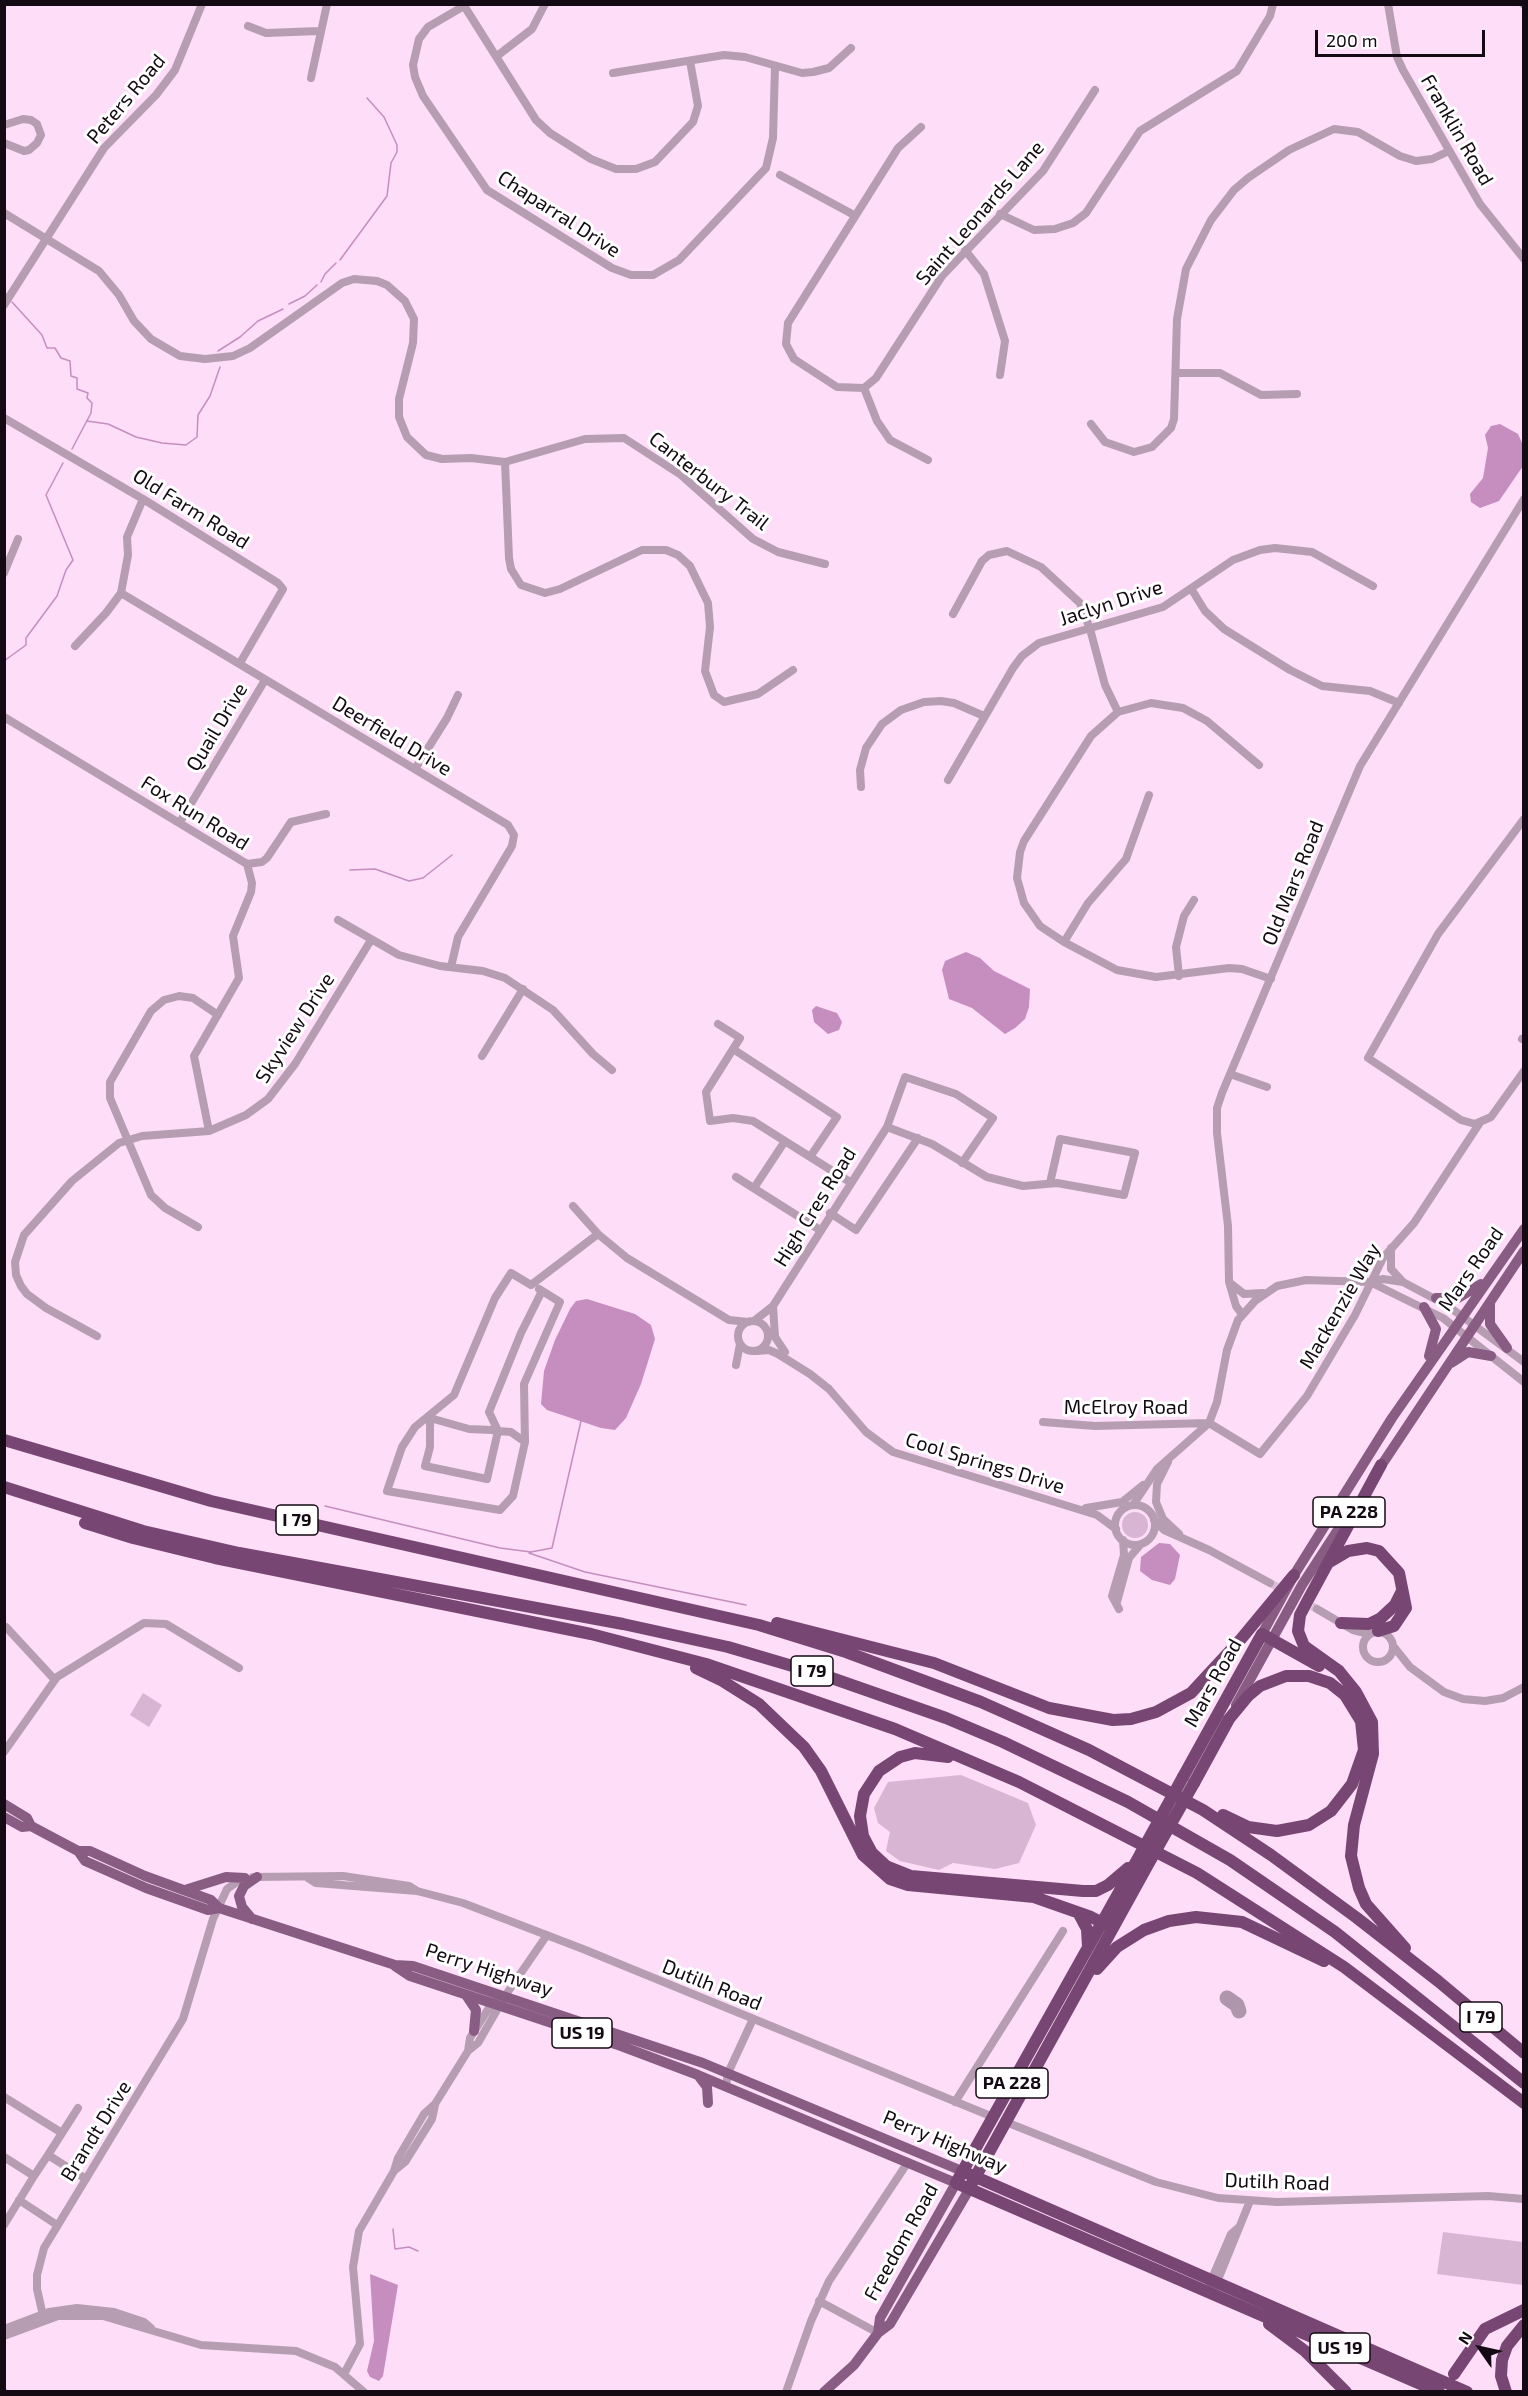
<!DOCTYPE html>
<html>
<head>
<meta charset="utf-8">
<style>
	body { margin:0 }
	#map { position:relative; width:1528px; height:2396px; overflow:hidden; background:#fdddf8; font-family:"Exo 2",sans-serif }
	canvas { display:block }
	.frame { position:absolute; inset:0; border:6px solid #140a13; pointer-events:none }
	.north { position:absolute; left:1450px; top:2318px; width:60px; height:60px; -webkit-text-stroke:4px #fff; paint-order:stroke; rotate:304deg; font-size:16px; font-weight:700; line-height:24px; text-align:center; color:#140a13 }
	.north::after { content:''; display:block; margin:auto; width:21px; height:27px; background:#140a13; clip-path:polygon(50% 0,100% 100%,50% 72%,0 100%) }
	.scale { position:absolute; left:1315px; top:30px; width:170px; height:27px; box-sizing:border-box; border:3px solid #140a13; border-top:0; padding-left:8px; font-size:18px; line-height:21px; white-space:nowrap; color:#140a13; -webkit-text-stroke:4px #fff; paint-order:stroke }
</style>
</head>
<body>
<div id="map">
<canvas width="1528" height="2396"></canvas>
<div class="frame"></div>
<div class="north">N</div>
<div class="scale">200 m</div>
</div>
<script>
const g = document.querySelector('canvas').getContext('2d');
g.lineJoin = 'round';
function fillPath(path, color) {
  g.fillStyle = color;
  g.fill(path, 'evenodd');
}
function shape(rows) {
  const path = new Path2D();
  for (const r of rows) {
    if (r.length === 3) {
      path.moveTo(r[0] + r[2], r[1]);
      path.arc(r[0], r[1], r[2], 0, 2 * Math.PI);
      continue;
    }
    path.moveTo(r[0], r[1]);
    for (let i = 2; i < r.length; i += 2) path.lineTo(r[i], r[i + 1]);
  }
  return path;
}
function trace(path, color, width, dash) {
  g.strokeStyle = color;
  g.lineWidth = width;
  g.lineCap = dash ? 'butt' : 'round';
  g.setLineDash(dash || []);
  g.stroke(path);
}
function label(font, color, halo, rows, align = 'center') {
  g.font = font + ' "Exo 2",sans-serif';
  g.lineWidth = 6;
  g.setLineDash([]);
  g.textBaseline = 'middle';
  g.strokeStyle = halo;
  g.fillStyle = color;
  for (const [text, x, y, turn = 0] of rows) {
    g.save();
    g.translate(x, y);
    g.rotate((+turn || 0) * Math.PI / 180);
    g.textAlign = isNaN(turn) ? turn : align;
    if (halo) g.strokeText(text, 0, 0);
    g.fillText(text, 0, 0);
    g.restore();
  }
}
fillPath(shape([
	[1135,1525,13],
	[143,1693,162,1705,149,1727,130,1715],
	[961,1775,1028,1803,1036,1825,1019,1863,995,1869,953,1863,939,1870,900,1861,886,1851,890,1832,878,1823,874,1808,888,1782],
	[1443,2232,1523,2242,1523,2285,1437,2274]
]), '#d8b5d3');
fillPath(shape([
	[1500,424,1518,434,1523,445,1523,466,1499,501,1480,508,1471,502,1470,494,1483,478,1488,448,1485,435,1491,426],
	[966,952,980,958,994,971,1030,989,1029,1007,1025,1019,1015,1028,1005,1034,972,1008,949,999,942,970,945,961],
	[816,1006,837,1013,842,1022,839,1030,828,1034,814,1022,812,1010],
	[587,1299,635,1314,651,1325,655,1339,641,1384,626,1418,615,1430,601,1428,547,1410,541,1404,544,1371,555,1340,570,1309,576,1301],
	[1159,1543,1170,1544,1180,1555,1175,1579,1170,1585,1152,1580,1140,1571,1141,1557],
	[370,2274,398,2285,383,2376,379,2381,370,2377,367,2371,374,2341]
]), '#c58ebe');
trace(shape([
	[340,260,387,196,391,163,397,152,397,145,384,117,367,98],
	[321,282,325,274,336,263],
	[4,293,6,294],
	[12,302,42,335,47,348,55,348,61,358,70,361,71,376,77,378,77,389,88,393,87,398,92,403,91,413,72,449],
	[289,304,305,296,317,285],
	[218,351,240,337,258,321,283,309],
	[87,421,108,424,136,437,162,443,186,445,197,437,198,415,210,396,220,367],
	[4,661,26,645,26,638,57,596,66,570,73,560,46,495,63,463],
	[350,870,375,869,409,881,423,878,452,855],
	[325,1506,500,1548,531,1552,552,1548,581,1421],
	[529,1553,585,1572,746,1605],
	[393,2229,395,2249,409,2247,418,2251],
	[4,2389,10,2392]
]), '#c58ebe', 1.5);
trace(shape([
	[1227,1998,1237,2005,1239,2011]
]), '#af96ac', 15);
trace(shape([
	[1270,1583,1317,1609]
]), '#dabdd6', 8, [8, 4]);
trace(shape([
	[463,4,536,120,550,133,591,159,616,169,636,169,655,162,693,122,698,106,690,61],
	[1388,4,1397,57,1403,70,1480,204,1524,259],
	[1523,4,1524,5],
	[464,6,428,27,419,39,413,65,415,77,423,96,487,190,612,268,631,275,653,275,679,260,766,168,773,138,775,66],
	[248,26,266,33,319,31],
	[497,56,532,29,545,4],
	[613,73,724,55,745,57,802,73,813,72,829,68,851,48],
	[311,78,327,4],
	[4,125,23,119,31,120,37,124,41,135,37,143,29,150,24,151,4,143],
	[921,127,898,148,788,323,786,344,794,359,837,387,864,388,876,378,942,276,1043,171,1095,90],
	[780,175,854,215],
	[4,213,99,271,119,295,134,321,151,339,180,356,205,359,233,356,250,348,342,283,354,279,377,281,387,285,405,301,414,319,413,343,399,399,399,417,407,437,426,455,442,459,471,458,505,462,585,439,624,438,681,475,753,539,778,552,825,564],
	[1000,214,1034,230,1055,229,1073,223,1086,213,1140,131,1237,71,1270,16,1273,4],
	[965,250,984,274,1005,341,1000,375],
	[4,305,104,148,156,95,175,70,202,4],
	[1176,373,1220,373,1261,395,1297,394],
	[864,388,877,421,890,440,928,460],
	[4,418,143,499,278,583,283,589,240,663],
	[1091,424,1105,442,1134,452,1152,447,1171,428,1174,419,1177,319,1186,269,1211,220,1234,190,1248,178,1289,150,1334,129,1358,132,1400,156,1416,161,1432,159,1449,151],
	[505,462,509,558,511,569,521,585,545,593,560,589,642,550,666,550,678,555,690,566,708,603,710,627,705,671,714,695,724,702,758,694,793,670],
	[4,573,18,539],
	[1192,590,1205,611,1224,629,1290,670,1322,686,1370,691,1399,703],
	[121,593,508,825,514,835,512,846,458,937,451,967],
	[953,614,982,561,989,555,1007,551,1041,567,1080,603,1090,629,1105,685,1118,712],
	[75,646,106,613,121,593,128,555,127,537,143,499],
	[4,717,247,864,252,883,251,892,233,936,239,978,194,1056,209,1131],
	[1259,765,1207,721,1183,708,1151,703,1118,712,1091,736,1024,841,1020,852,1017,878,1024,903,1040,926,1064,942,1117,970,1156,977,1229,968,1242,969,1271,979],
	[415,769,447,718,458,695],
	[948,780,1013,668,1022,656,1039,643,1163,607,1233,560,1260,550,1275,548,1312,552,1373,586],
	[861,787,860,770,866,748,882,724,901,710,924,702,941,701,954,703,984,716],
	[1524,819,1438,934,1368,1058,1461,1120,1475,1124,1491,1117,1524,1071],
	[180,822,265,680],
	[247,864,262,862,267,858,291,822,326,814],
	[338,920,399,955,440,966,483,971,505,978,553,1010,593,1054,612,1070],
	[1064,942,1088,903,1126,859,1149,795],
	[1179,976,1176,947,1184,916,1194,900],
	[718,1024,740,1038,706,1092,710,1121,733,1118,753,1121,850,1182],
	[1522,1039,1524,1040],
	[733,1049,837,1117,810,1157],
	[482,1056,523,989],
	[1230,1074,1267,1087],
	[887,1127,932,1144,987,1177,1023,1186,1057,1183,1124,1195,1135,1153,1060,1139,1050,1183],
	[736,1177,820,1230],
	[754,1188,785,1141],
	[573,1206,598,1234,627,1258,729,1320,748,1322],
	[830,1213,856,1230,918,1138],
	[198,1227,165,1208,151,1195,110,1098,110,1082,151,1011,164,1000,179,996,193,998,218,1015],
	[1391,1248,1391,1269,1403,1282],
	[1370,1282,1443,1318,1524,1382],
	[1230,1283,1244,1294,1263,1293],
	[542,1291,521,1333,489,1412,498,1431,487,1479,425,1466,430,1447,430,1418,469,1429,492,1430,498,1431,511,1432,525,1442,513,1496,500,1510,387,1491,402,1447,415,1427,454,1395,495,1298,511,1273,531,1285,598,1234],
	[773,1306,775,1337,785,1352],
	[1242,1314,1236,1306,1229,1282,1228,1226,1217,1133,1217,1108,1222,1093,1360,766,1524,499],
	[753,1336,15],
	[754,1321,773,1306,887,1127,905,1077,956,1094,993,1118,962,1163],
	[97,1336,46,1308,27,1294,21,1286,16,1275,15,1262,24,1235,72,1181,119,1143,142,1136,209,1131,246,1115,268,1099,295,1064,371,940],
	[757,1351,769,1350,778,1354,810,1374,829,1389,866,1432,893,1452,1097,1515,1116,1529],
	[736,1365,740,1344],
	[1043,1422,1095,1426,1209,1423,1260,1454,1307,1396,1355,1315,1383,1258,1414,1223,1479,1124],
	[525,1442,524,1384,560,1302,539,1289],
	[1168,1462,1157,1484,1156,1502,1163,1519,1179,1534],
	[1133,1505,1157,1469,1209,1423,1217,1402,1227,1350,1238,1320,1255,1301,1277,1286,1306,1280,1370,1282,1383,1279,1403,1282,1448,1306,1524,1362],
	[1135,1525,20],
	[1086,1508,1122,1502,1143,1485],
	[1154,1520,1164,1530,1209,1550,1270,1583],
	[1117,1602,1129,1558,1141,1544],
	[1119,1609,1112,1596,1124,1555,1123,1540],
	[1317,1609,1353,1630,1369,1634],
	[6,1627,55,1680],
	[1378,1647,15],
	[1394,1647,1410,1667,1444,1692,1463,1699,1485,1701,1503,1698,1524,1687],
	[4,1752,57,1677,144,1623,166,1624,239,1668],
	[253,1877,343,1876,409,1886,417,1891],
	[308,1878,316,1883,417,1891,463,1903,583,1949,993,2117],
	[468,2051,470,2038,492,2003,496,2000],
	[726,2086,728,2073,753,2019],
	[4,2097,62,2133],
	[955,2102,1063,1931],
	[78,2108,48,2155,86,2179],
	[1006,2122,1156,2182,1218,2198,1277,2202,1488,2196,1524,2199],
	[4,2157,34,2176,48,2155],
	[394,2171,405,2162,432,2119,435,2105],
	[19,2200,57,2225],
	[4,2225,34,2176],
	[1210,2283,1231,2234,1238,2228],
	[1215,2287,1250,2201],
	[819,2301,878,2333],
	[44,2320,37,2289,37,2275,44,2248,183,2019,213,1919,227,1889,241,1879],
	[4,2329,49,2312,77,2308,114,2312,144,2322,151,2328],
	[4,2336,58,2316,103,2316,201,2345,296,2351,335,2367,364,2392],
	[344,2374,360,2344,353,2267,359,2231,394,2171,398,2158,424,2114,435,2104,468,2051,478,2043,505,1996,547,1935],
	[786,2392,811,2321,829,2281,908,2162]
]), '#b69db2', 8);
trace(shape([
	[1436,1298,1458,1298,1481,1284],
	[1490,1303,1490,1324,1507,1348],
	[1424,1307,1436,1329,1429,1356],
	[1451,1363,1468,1352,1491,1356],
	[1377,1472,1524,1251],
	[1262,1634,1294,1575,1392,1418,1524,1229],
	[1236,1705,1302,1585,1356,1502],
	[4,1804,27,1818,31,1826],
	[4,1817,22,1827,31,1826,78,1851,90,1851,145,1876,211,1900,219,1908,395,1965,413,1966,703,2063,962,2171],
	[78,1851,85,1861,146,1888,208,1910,219,1908],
	[185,1890,226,1877,245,1878],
	[252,1919,242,1907,239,1896,244,1886,257,1877],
	[395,1966,410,1976,621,2046,698,2075,956,2183,880,2318,878,2333],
	[466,1995,476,2010,474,2031],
	[698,2075,707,2087,708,2103],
	[824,2392,854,2365,878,2333,890,2324,970,2188]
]), '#895d83', 10);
trace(shape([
	[4,1440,211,1501,759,1625,846,1652,981,1702,1089,1750,1203,1810,1271,1855,1357,1918,1438,1981,1524,2053],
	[1381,1465,1309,1598,1300,1615,1298,1631,1304,1646,1339,1671,1356,1692,1372,1722,1373,1754,1354,1825,1351,1856,1359,1888,1366,1904,1405,1948],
	[4,1487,143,1531,239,1553,623,1624,728,1647,823,1675,946,1718,1003,1742,1128,1802,1230,1860,1335,1932,1524,2083],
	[85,1523,133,1538,215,1558,591,1634,706,1664,895,1729,1019,1782,1197,1873,1344,1967,1524,2103],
	[1331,1561,1348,1551,1367,1548,1379,1551,1399,1573,1406,1608,1394,1626,1378,1631],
	[777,1623,934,1663,1049,1708,1113,1720,1131,1719,1156,1712,1191,1693,1241,1639,1294,1575],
	[1341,1623,1369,1624,1381,1618,1395,1605,1402,1591],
	[696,1668,721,1680,759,1704,804,1747,821,1771,863,1855,890,1879,908,1885,1034,1897,1091,1917,1113,1928],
	[948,1757,915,1753,900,1757,879,1771,864,1794,860,1816,863,1836,872,1853,886,1866,911,1876,1083,1891,1096,1891,1108,1885,1128,1868],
	[1183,1777,1262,1634,1319,1666],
	[1194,1783,1229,1719,1248,1696,1260,1686,1286,1676,1309,1676,1330,1683,1345,1695,1361,1721,1364,1750,1352,1784,1331,1811,1309,1825,1277,1831,1248,1827,1223,1815],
	[1141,1853,956,2183,1439,2392],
	[1079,1914,1087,1929,1088,1947],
	[1097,1969,1117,1947,1144,1930,1169,1921,1196,1917,1242,1922,1324,1961],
	[962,2171,1467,2392],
	[972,2183,1151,1859],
	[1269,2324,1305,2351,1346,2392],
	[1454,2374,1485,2329,1524,2310],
	[1506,2392,1501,2376,1502,2360,1507,2346,1524,2325]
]), '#784672', 12);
trace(shape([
	[1141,1853,1183,1777],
	[1151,1859,1194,1783]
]), '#784672', 12);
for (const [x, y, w] of [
	[1349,1512,72],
	[297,1520,42],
	[812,1671,42],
	[1481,2017,42],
	[582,2033,60],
	[1012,2083,72],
	[1340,2348,60]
]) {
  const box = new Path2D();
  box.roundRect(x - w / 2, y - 15, w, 30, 4.5);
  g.fillStyle = '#fff';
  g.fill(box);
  trace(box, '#140a13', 1.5);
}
label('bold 18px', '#140a13', null, [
	["PA 228",1349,1512],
	["I 79",297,1520],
	["I 79",812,1671],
	["I 79",1481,2017],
	["US 19",582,2033],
	["PA 228",1012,2083],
	["US 19",1340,2348]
]);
label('20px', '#140a13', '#fff', [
	["Peters Road",126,99,-50],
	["Franklin Road",1457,130,60],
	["Saint Leonards Lane",980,213,-49],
	["Chaparral Drive",559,214,33],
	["Canterbury Trail",709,481,38],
	["Old Farm Road",191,509,32],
	["Jaclyn Drive",1111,603,-18],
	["Quail Drive",217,727,-59],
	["Deerfield Drive",392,736,31],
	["Fox Run Road",195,813,32],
	["Old Mars Road",1293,883,-68],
	["Skyview Drive",295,1028,-57],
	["High Cres Road",815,1207,-58],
	["Mars Road",1471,1269,-55],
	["Mackenzie Way",1340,1306,-60],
	["McElroy Road",1126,1407],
	["Cool Springs Drive",985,1463,17],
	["Mars Road",1213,1683,-61],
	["Perry Highway",489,1970,18],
	["Dutilh Road",712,1985,22],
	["Brandt Drive",96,2131,-58],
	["Perry Highway",945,2142,23],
	["Dutilh Road",1277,2182,2],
	["Freedom Road",901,2242,-61]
]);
</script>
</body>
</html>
